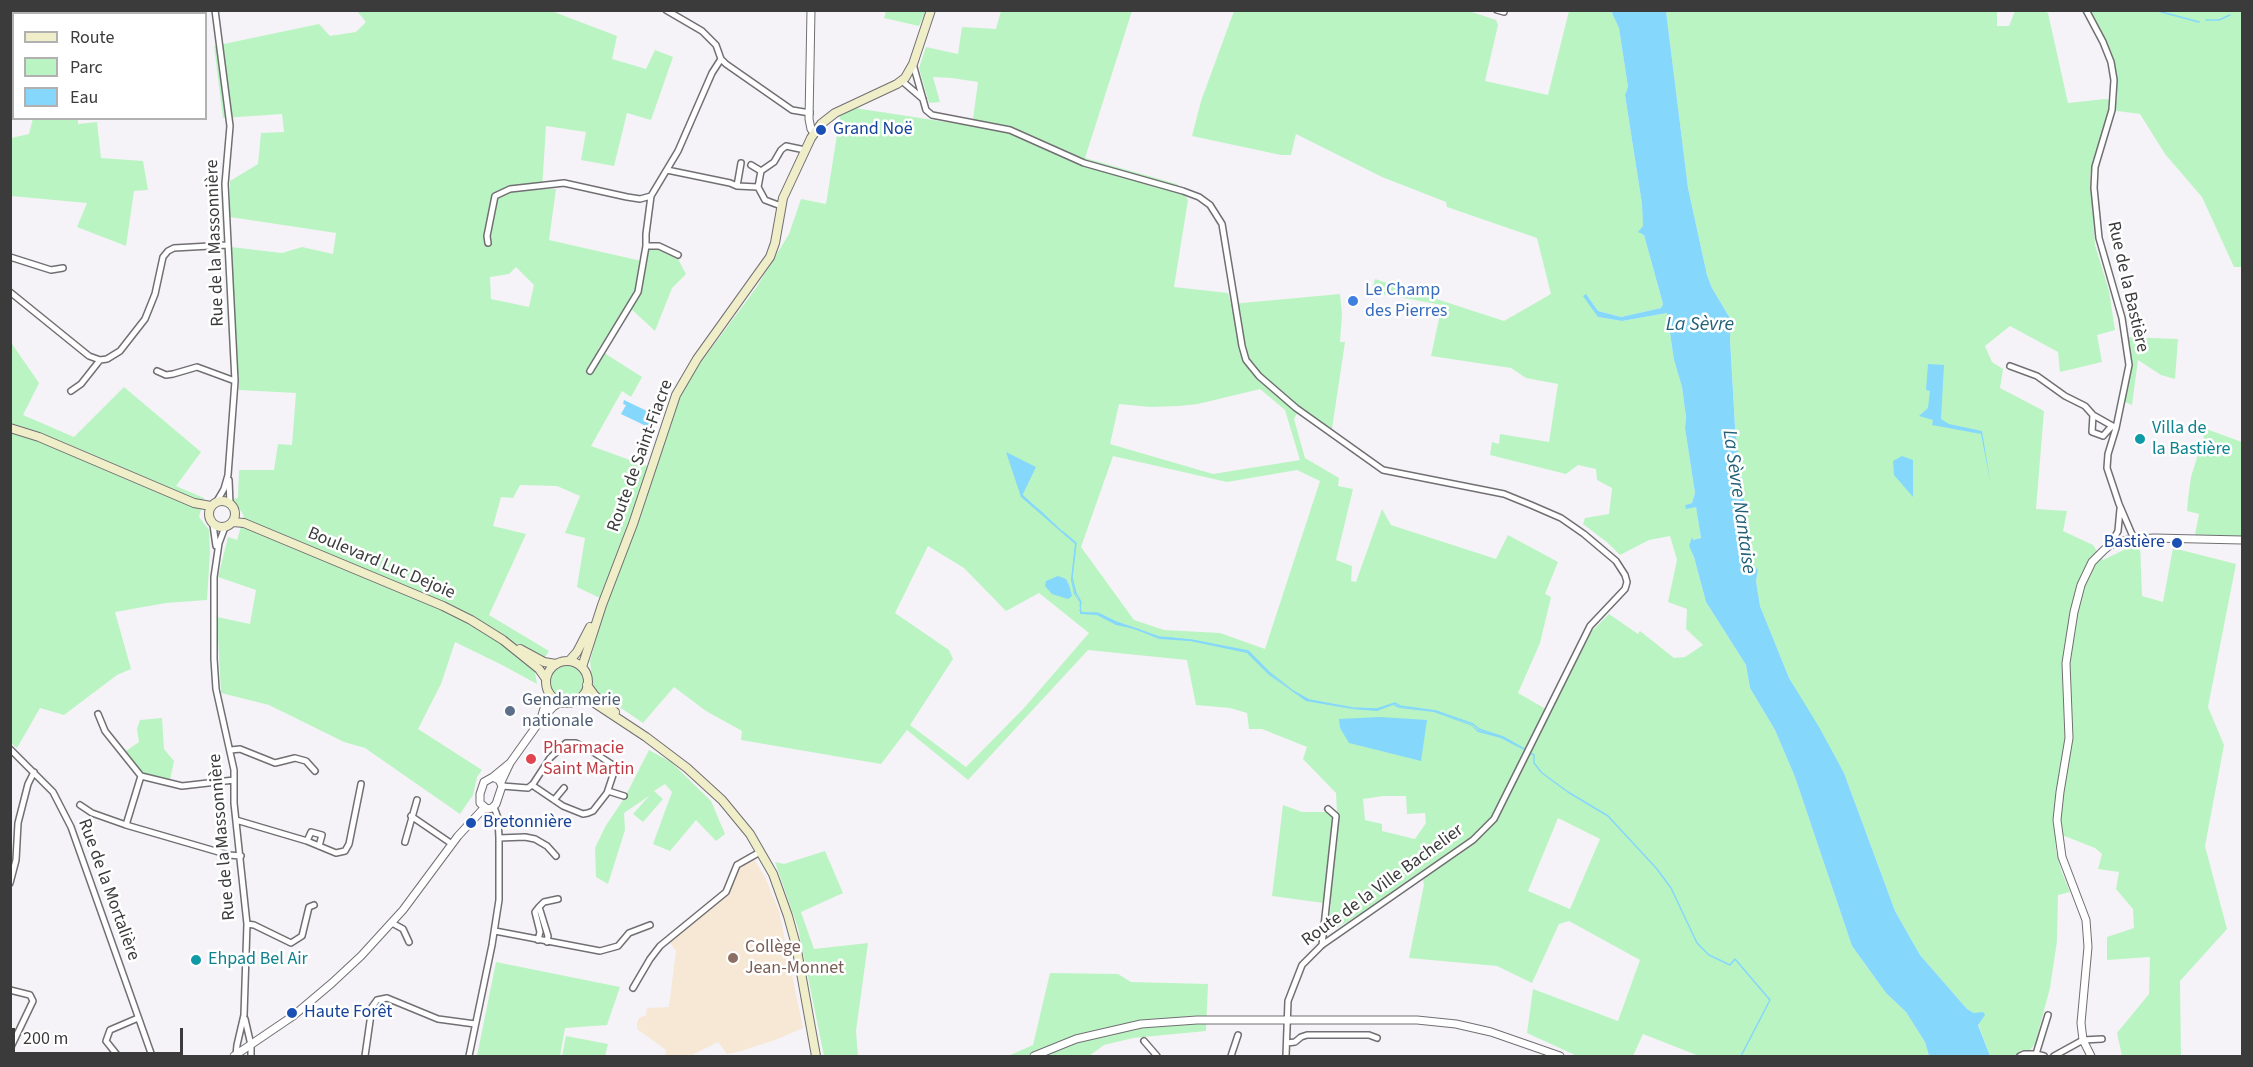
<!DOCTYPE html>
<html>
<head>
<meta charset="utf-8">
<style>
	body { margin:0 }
	#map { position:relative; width:2253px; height:1067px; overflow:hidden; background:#f5f3f7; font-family:"Source Sans 3",sans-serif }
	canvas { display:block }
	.frame { position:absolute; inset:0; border:12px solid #3c3b3c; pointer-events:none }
	.legend { position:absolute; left:12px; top:12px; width:195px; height:108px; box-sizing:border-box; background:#fff; border:2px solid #b1b1b1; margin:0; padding:8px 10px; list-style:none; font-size:18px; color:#3c3b3c }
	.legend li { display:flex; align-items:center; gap:12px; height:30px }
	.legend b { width:30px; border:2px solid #b1b1b1 }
	.scale { position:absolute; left:12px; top:1028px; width:171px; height:27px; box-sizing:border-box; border:3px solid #3c3b3c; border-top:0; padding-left:8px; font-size:18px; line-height:21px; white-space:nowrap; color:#3c3b3c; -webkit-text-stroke:4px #fff; paint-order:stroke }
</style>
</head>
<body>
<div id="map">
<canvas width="2253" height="1067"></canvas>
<div class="frame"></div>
<ul class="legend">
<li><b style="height:8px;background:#efeec9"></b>Route</li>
<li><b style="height:16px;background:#bbf4c3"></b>Parc</li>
<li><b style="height:16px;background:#85d7fb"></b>Eau</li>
</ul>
<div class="scale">200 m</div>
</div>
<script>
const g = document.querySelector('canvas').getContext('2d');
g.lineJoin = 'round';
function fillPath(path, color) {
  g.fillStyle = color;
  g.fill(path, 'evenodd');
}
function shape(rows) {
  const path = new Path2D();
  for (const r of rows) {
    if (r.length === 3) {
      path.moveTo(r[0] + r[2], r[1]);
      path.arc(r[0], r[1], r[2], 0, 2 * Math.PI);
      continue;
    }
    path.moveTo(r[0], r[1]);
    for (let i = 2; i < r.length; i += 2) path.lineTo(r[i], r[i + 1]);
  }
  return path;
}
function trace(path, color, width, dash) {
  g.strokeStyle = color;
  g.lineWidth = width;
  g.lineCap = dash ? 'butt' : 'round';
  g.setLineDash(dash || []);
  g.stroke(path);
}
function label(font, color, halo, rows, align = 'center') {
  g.font = font + ' "Source Sans 3",sans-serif';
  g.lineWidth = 5;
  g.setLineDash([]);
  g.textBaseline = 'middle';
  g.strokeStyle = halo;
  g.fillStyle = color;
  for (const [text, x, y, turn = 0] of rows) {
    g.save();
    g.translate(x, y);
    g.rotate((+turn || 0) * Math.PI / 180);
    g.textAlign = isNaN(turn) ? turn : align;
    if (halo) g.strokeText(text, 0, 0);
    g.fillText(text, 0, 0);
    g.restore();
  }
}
fillPath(shape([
	[754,859,765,877,779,911,803,1028,775,1040,741,1051,727,1054,718,1042,690,1056,665,1056,666,1050,637,1029,637,1023,639,1018,646,1015,647,1008,669,1007,676,951,669,941,729,893,738,869]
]), '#f7e8d5');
fillPath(shape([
	[549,10,617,36,612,59,646,69,655,50,673,57,651,120,627,113,614,166,581,160,586,132,546,126,542,189,556,189,549,240,646,262,650,247,662,249,678,259,686,274,672,288,655,331,628,306,598,349,642,377,631,397,622,391,591,446,655,469,674,408,690,377,756,288,789,234,801,199,826,204,840,116,855,108,972,126,978,82,952,78,933,77,940,102,929,103,919,68,926,47,958,54,962,27,996,29,1001,11,1132,11,1085,158,1177,184,1188,200,1174,287,1228,293,1231,304,1340,294,1342,314,1340,342,1345,342,1332,429,1300,408,1294,419,1305,458,1339,478,1338,486,1353,489,1336,560,1352,566,1351,581,1356,582,1382,509,1391,525,1496,559,1508,535,1558,562,1545,594,1551,597,1540,643,1518,693,1551,712,1592,631,1609,614,1638,634,1640,631,1674,658,1685,657,1703,645,1686,629,1687,609,1668,602,1677,560,1670,536,1649,540,1620,555,1608,543,1583,524,1585,518,1609,514,1612,488,1597,480,1596,469,1578,465,1566,474,1490,455,1492,442,1499,444,1500,434,1549,442,1558,384,1526,378,1511,368,1431,356,1442,305,1372,292,1375,279,1504,321,1551,294,1537,238,1447,207,1446,202,1382,177,1296,134,1291,155,1281,155,1192,136,1201,101,1234,11,1469,11,1496,20,1498,25,1485,81,1548,95,1569,11,1613,11,1612,13,1619,27,1628,87,1625,95,1642,204,1644,235,1663,304,1661,308,1621,317,1598,311,1586,294,1598,317,1622,321,1667,313,1674,360,1682,387,1686,417,1685,428,1695,493,1692,503,1685,505,1696,506,1701,538,1693,540,1689,546,1694,557,1706,602,1746,665,1750,688,1775,730,1795,777,1852,946,1886,993,1906,1012,1925,1042,1929,1056,1699,1056,1643,1034,1633,1056,1577,1056,1527,1033,1533,989,1618,1021,1640,960,1569,921,1559,924,1532,983,1497,966,1409,958,1424,885,1423,879,1376,910,1373,907,1335,929,1328,926,1331,904,1272,896,1283,805,1302,812,1337,812,1336,793,1303,759,1307,747,1262,729,1249,729,1247,713,1230,708,1196,705,1187,660,1088,650,968,780,907,730,881,764,741,740,742,731,706,711,674,687,643,723,593,689,590,661,606,601,577,587,585,538,565,533,580,496,557,486,520,485,513,498,501,497,493,526,526,534,489,615,549,651,535,672,537,684,504,666,455,642,441,684,418,729,482,770,477,777,473,795,460,814,365,748,344,742,269,705,221,693,217,617,250,624,256,590,218,577,228,537,237,540,244,516,233,499,238,498,239,470,274,470,278,444,292,445,296,393,239,390,231,247,282,253,302,247,333,254,336,233,230,217,230,181,258,164,261,133,284,132,282,114,223,118,214,46,319,24,330,36,356,32,366,22,357,11],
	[516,267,534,285,529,307,491,299,490,277,509,274],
	[1260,389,1285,410,1300,460,1213,474,1110,444,1119,404,1150,407,1179,406,1198,404],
	[1113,456,1227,482,1297,470,1320,481,1265,649,1220,633,1164,630,1134,620,1081,547],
	[928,546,964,568,1006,611,1039,593,1089,633,1024,708,966,767,910,725,953,659,949,650,895,613],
	[1383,796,1406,796,1407,814,1425,813,1426,823,1415,839,1382,831,1382,824,1365,820,1363,799],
	[1558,818,1600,839,1570,909,1528,891],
	[1997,10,1997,26,2009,26,2015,11,2042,11,2048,13,2068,103,2105,99,2117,101,2115,62,2090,11,2242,11,2242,267,2234,267,2202,197,2165,154,2140,114,2110,110,2090,175,2095,245,2109,291,2115,330,2097,335,2102,362,2060,372,2058,352,2010,326,1985,346,1992,362,2003,369,2000,388,2044,411,2036,509,2067,511,2063,531,2093,545,2103,560,2140,542,2142,596,2163,602,2173,548,2236,564,2208,707,2224,745,2205,846,2227,929,2180,981,2181,1056,2122,1056,2117,1033,2149,994,2150,957,2107,960,2107,937,2134,928,2133,909,2116,889,2119,872,2098,869,2102,854,2095,848,2062,835,2055,836,2056,851,2061,870,2070,892,2058,895,2057,941,2050,988,2035,1044,2030,1050,2021,1050,2016,1056,1990,1056,1974,1013,1967,1009,1920,955,1895,911,1844,773,1789,678,1782,661,1760,606,1756,581,1758,570,1753,564,1750,550,1735,427,1730,339,1731,320,1712,288,1707,275,1688,188,1666,11],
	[886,11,926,11,919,26,884,18],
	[33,118,78,119,78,124,97,122,101,158,143,161,148,190,134,191,126,246,77,227,87,203,11,196,11,138,29,134],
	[2126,337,2178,339,2175,379,2161,375,2138,360,2132,405,2125,402,2131,361],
	[10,341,39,383,23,415,74,437,124,387,201,452,176,486,204,498,199,517,209,530,210,552,207,600,166,603,115,612,131,669,117,675,64,715,40,708,17,748,10,742],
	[2206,429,2242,442,2242,537,2195,535,2199,514,2187,511,2188,499,2191,477],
	[567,682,16],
	[162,718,164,749,174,761,169,785,141,776,123,753,139,742,137,729,140,720],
	[649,750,671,762,711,801,725,834,716,841,696,820,670,851,653,844,672,792,665,784,654,791,663,799,643,822,633,814,649,796,624,813,625,830,608,884,596,877,595,848,605,827,625,797],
	[825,851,843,893,801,912,814,949,868,943,856,1031,858,1056,824,1056,798,928,775,862,784,864],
	[496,962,620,987,607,1025,565,1028,560,1056,477,1056],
	[1050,973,1118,974,1131,982,1208,984,1206,1031,1133,1038,1104,1045,1089,1056,1008,1056,1033,1045],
	[566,1036,608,1044,605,1056,562,1056]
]), '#bbf4c3');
fillPath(shape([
	[1613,11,1666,11,1688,188,1707,275,1712,288,1731,320,1730,339,1735,427,1750,550,1753,564,1758,570,1756,581,1760,606,1789,678,1819,727,1844,773,1895,911,1920,955,1967,1009,1974,1013,1983,1012,1985,1015,1978,1025,1990,1056,1929,1056,1925,1042,1906,1012,1886,993,1852,946,1795,777,1775,730,1750,688,1746,665,1706,602,1694,557,1689,546,1692,537,1693,540,1701,538,1696,507,1686,509,1685,505,1692,503,1695,493,1685,428,1686,417,1682,387,1674,360,1667,313,1622,321,1598,317,1583,296,1586,294,1598,311,1621,317,1661,308,1663,304,1644,235,1638,232,1643,226,1642,204,1625,95,1628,87,1619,28,1612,13],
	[1928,364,1944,365,1941,419,1949,424,1982,431,1991,486,1981,434,1932,425,1933,420,1919,416,1928,408,1930,391,1926,390],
	[624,400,651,413,653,418,651,423,646,426,621,414,626,405,623,404],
	[1006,452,1036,467,1022,496,1041,511,1076,544,1072,581,1076,596,1081,603,1081,612,1101,614,1115,622,1139,629,1159,638,1168,637,1199,641,1249,652,1270,674,1293,692,1309,700,1353,709,1378,709,1394,704,1400,707,1435,711,1472,725,1478,730,1503,737,1525,751,1501,738,1478,732,1472,726,1434,712,1399,708,1393,705,1377,711,1351,709,1306,701,1269,675,1247,653,1190,641,1159,639,1135,629,1116,625,1097,615,1080,614,1080,603,1074,594,1071,580,1075,544,1021,497],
	[1902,456,1913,460,1913,497,1894,475,1893,461],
	[1058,576,1066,579,1069,585,1072,596,1068,599,1052,594,1045,586,1046,581],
	[1380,717,1427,720,1421,761,1349,743,1340,728,1339,719]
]), '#85d7fb');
trace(shape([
	[2154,10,2199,22],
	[2206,20,2219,20,2230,15],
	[1022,495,1037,509],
	[1063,532,1076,543,1072,578,1076,593,1081,602,1080,606],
	[1080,610,1082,613,1097,613,1116,622,1159,637,1191,640,1248,651,1269,672,1293,691,1309,700,1353,708,1377,709,1395,703,1400,706,1436,711,1473,724,1479,729,1503,737,1526,750],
	[1530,753,1534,755,1534,763,1542,773,1568,792,1608,816,1657,869,1671,888,1697,943,1709,955,1730,965,1735,959,1770,1000,1741,1056]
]), '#85d7fb', 1.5);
const minor = shape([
	[215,10,230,126,225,184,235,381,228,475,224,489,217,501],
	[666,10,702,31,716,45,721,59,726,64,792,110,810,113],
	[1497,10,1504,12],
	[2086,10,2103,42,2111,62,2114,80,2112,110,2095,167,2094,188,2099,238,2122,318,2129,365,2116,428,2108,454,2107,468,2119,504,2134,539],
	[913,64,926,110,932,115,1010,130,1084,163,1183,191,1199,197,1210,205,1222,224,1242,346,1246,360,1259,376,1296,408,1383,470,1504,494,1531,505,1561,518,1584,534,1616,561,1625,575,1627,582,1625,589,1590,626,1494,819,1473,840,1322,945,1302,965,1288,1001,1286,1056],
	[902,81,923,99],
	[751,165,761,171],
	[667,170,730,183,737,186,758,187,765,200,781,206],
	[737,186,741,163],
	[758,187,761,171,774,162,781,150,786,146,805,150],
	[488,243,487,236,495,196,510,189,564,183,627,197,640,199,651,196,678,151,712,73,721,59],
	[646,246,659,246,678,255],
	[10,257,51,270,63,268],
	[10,292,89,356,100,360,107,359,120,351,145,319,155,294,163,257,168,251,174,248,228,245],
	[2010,366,2037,376,2065,396,2085,406,2093,415],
	[157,371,166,375,173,374,197,367,235,381],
	[590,371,638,292,646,246,646,234,651,196],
	[71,391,81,384,100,360],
	[2111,427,2103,436,2092,432,2093,415,2116,428],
	[229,480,230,504],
	[213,525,216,546],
	[225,527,219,543,214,577,214,659,216,689,234,770,234,803,247,924,244,1015,237,1045,236,1055],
	[2110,545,2118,531,2120,509],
	[98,714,105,731,141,776,182,786,234,780],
	[10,749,53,792,71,827,152,1056],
	[231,750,240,749,275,763,295,758,306,761,315,771],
	[502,786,528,788,533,784,550,758,566,743,576,743,590,750,613,765,615,769,607,793,593,811,588,813,583,814,563,806,532,785],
	[608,791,624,796],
	[554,800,564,788],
	[80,805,92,813,126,825,229,855,241,856],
	[411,816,452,844],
	[236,820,307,841,336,853,345,851,349,844,361,784],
	[126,825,141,776],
	[499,838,525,837,535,839,547,846,556,856],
	[307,841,311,832,322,835,319,846],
	[405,842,417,800],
	[10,883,16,860,18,823,28,784,34,772],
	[539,907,544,902,558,899],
	[392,923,403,929,409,942],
	[247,924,254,925,291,943,302,936,309,907,314,905],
	[495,931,600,951,618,946,629,933,650,925],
	[538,940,540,932,535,912,539,907,548,936,547,942],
	[1322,945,1336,816,1328,809],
	[633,988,650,959,660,946,726,892,737,865,760,852],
	[10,990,30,995,33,1001,10,1049],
	[245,1019,251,1045,251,1056],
	[1144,1041,1157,1056],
	[1287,1043,1295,1042,1301,1037,1307,1035,1369,1035,1377,1038],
	[2036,1054,2048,1015],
	[118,1056,106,1041,110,1030,138,1018],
	[365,1056,372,1007,377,1000,387,998,438,1019,475,1024],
	[469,1056,492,945,499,900,499,838,498,818,494,807],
	[1231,1056,1238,1035],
	[2020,1056,2024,1054,2036,1054,2044,1056],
	[2054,1056,2083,1040,2102,1039]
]);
const tertiary = shape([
	[811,10,809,119,811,129,814,133],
	[542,715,549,692],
	[493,777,499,780,502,786,496,804,492,808,487,809,480,803,480,794,484,782,493,777],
	[493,777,510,763],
	[501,782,510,763,540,721,553,707,561,702],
	[234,1056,293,1016,332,983,361,956,403,910,458,836,484,808],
	[1034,1056,1076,1039,1141,1024,1197,1020,1417,1020,1456,1024,1491,1032,1560,1056],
	[2091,1056,2083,1040,2081,1023,2088,947,2086,920,2062,857,2057,820,2060,792,2069,738,2066,663,2074,612,2081,585,2092,562,2104,550,2110,545,2127,540,2154,538,2242,540]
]);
const secondary = shape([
	[10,428,39,437,194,503,211,506],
	[222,514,13],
	[233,522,244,523,443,606,471,620,503,640,539,669,546,679],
	[520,649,544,662,556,664],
	[569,661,577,652,590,627],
	[567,682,21],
	[582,667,602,605,633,524,676,395,697,359,770,257,775,243,783,198,811,138,821,124,835,113,897,84,905,78,913,64,931,10],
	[587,685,595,696,615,712],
	[580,698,593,702,646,737,687,768,722,800,750,834,773,874,788,916,796,945,816,1056]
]);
trace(minor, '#716f73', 8);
trace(tertiary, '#716f73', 9);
trace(secondary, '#716f73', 10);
trace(minor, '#fff', 5);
trace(tertiary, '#fff', 7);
trace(secondary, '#efeec9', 8);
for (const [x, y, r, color] of [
	[821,130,6,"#1a4fb4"],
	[1353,301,6,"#3f7fe0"],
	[2140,439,6,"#0f9aa8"],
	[2177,543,6,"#1a4fb4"],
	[510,711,6,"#5c6f8a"],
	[531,759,6,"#e0444e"],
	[471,823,6,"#1a4fb4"],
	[733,958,6,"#8d6e63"],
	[196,960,6,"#0f9aa8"],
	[292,1013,6,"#1a4fb4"]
]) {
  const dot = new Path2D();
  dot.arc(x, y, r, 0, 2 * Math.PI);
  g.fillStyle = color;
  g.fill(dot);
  trace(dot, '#fff', 2);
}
label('18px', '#164399', '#fff', [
	["Grand Noë",833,130],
	["Bastière",2165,543,"right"],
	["Bretonnière",483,823],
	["Haute Forêt",304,1013]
], 'left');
label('18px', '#3c3b3c', '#fff', [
	["Rue de la Massonnière",216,243,-92],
	["Rue de la Bastière",2127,287,77],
	["Route de Saint-Fiacre",641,456,-70],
	["Boulevard Luc Dejoie",381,564,23],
	["Rue de la Massonnière",223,837,-95],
	["Route de la Ville Bachelier",1383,886,-36],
	["Rue de la Mortalière",108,890,70]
]);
label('18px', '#366cbe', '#fff', [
	["Le Champ",1365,291],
	["des Pierres",1365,312]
], 'left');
label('18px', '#0d838f', '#fff', [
	["Villa de",2152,429],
	["la Bastière",2152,450],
	["Ehpad Bel Air",208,960]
], 'left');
label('18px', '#4e5e75', '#fff', [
	["Gendarmerie",522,701],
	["nationale",522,722]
], 'left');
label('18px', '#be3a42', '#fff', [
	["Pharmacie",543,749],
	["Saint Martin",543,770]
], 'left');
label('18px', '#785e54', '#fff', [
	["Collège",745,948],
	["Jean-Monnet",745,969]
], 'left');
label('italic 20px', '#206079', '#fff', [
	["La Sèvre",1700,326],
	["La Sèvre Nantaise",1738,502,82]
]);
</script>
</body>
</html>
